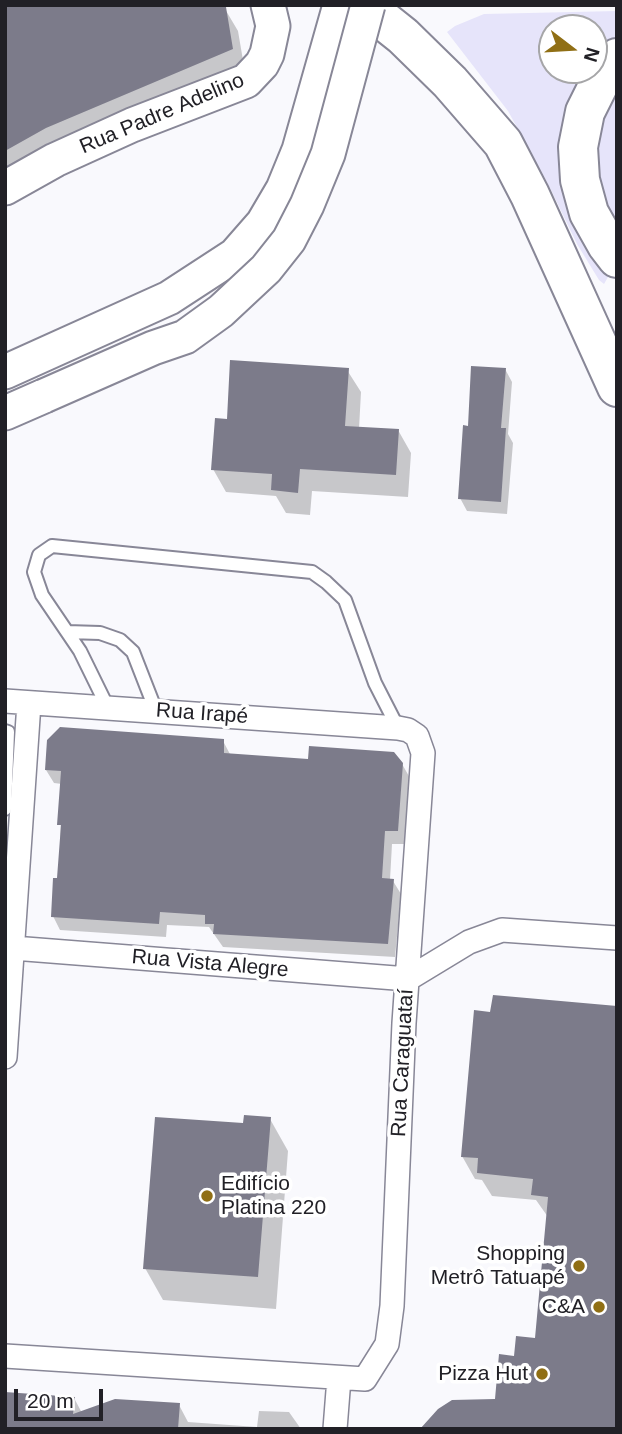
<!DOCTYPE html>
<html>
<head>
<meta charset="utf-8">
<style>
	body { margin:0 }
	#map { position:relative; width:622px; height:1434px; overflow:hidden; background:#f9f9fd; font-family:Arial,sans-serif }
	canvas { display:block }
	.frame { position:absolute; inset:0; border:7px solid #212026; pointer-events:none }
	.north { position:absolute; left:538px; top:14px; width:70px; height:70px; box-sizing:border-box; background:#fff; border:2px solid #a6a6a8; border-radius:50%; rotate:107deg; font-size:19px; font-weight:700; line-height:28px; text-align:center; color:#212026 }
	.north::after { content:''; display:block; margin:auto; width:24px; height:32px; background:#906f15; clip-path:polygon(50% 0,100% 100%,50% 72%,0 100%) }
	.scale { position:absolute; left:14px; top:1389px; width:89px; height:32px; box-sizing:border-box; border:4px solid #212026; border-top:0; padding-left:9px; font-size:21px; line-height:24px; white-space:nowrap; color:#212026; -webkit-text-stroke:5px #fff; paint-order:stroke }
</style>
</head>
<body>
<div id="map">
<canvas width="622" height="1434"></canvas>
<div class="frame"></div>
<div class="north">N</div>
<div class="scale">20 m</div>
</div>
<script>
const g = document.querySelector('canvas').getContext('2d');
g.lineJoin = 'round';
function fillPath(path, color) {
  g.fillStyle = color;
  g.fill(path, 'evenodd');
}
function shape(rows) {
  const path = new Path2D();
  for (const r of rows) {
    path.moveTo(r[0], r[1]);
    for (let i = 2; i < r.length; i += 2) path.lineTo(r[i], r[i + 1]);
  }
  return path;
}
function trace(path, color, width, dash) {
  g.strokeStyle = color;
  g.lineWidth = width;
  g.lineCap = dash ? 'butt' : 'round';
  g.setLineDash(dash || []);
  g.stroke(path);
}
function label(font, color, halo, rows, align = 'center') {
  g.font = font + ' Arial,sans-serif';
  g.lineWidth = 7;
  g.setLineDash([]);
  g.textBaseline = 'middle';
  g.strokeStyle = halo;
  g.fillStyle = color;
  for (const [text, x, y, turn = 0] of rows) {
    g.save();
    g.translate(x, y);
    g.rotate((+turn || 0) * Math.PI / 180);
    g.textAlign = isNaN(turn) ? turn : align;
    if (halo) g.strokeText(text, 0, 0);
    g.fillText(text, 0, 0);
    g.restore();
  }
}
fillPath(shape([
	[617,11,617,261,604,284,599,280,577,244,547,182,508,111,447,32,455,26,484,14],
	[552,28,594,28,594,70,552,70]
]), '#e6e4fa');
fillPath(shape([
	[5,5,202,5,225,9,238,31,245,72,5,180],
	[505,369,512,382,508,434,513,443,507,514,467,511,460,498,469,427],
	[347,370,361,392,359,429,398,430,411,453,408,497,312,491,310,515,286,513,276,496,226,492,213,469,228,421],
	[223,741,231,756,402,764,410,778,405,844,392,844,390,880,393,881,401,894,395,957,223,947,209,927,167,925,166,937,60,930,53,916,59,880,62,784,54,783,46,770],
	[495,997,617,1429,497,1401,516,1358,536,1340,548,1217,536,1200,492,1196,482,1180,475,1179,462,1156],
	[270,1119,288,1151,276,1309,163,1300,145,1268,244,1125],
	[74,1398,82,1413,179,1405,188,1422,257,1427,259,1411,289,1412,301,1429,5,1429]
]), '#0003');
fillPath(shape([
	[5,5,226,7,233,49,46,128,5,151],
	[230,360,349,368,345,426,399,429,396,475,300,469,298,493,271,490,272,474,211,470,215,418,227,419],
	[471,366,506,368,501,428,506,428,501,502,458,499,463,425,468,426],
	[60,727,224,739,224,753,308,759,309,746,394,752,403,763,398,831,385,831,382,878,394,879,388,944,213,934,214,924,205,924,205,915,160,912,159,924,51,917,53,878,57,878,61,825,57,825,61,771,45,770,47,740],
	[493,995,617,1006,617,1429,420,1429,438,1409,452,1400,495,1399,499,1354,514,1356,516,1336,535,1338,548,1197,531,1195,533,1179,477,1173,478,1158,461,1157,474,1010,490,1012],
	[244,1115,271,1117,258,1277,143,1269,155,1117,243,1123],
	[5,1392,75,1397,73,1414,115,1399,180,1403,178,1429,5,1429]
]), '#7c7b8a');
const lane = shape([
	[67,632,100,633,120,640,133,652,156,711],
	[108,708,80,651,42,595,34,572,39,555,52,546,312,572,326,582,345,600,375,683,398,728],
	[5,731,8,732,5,809]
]);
const street = shape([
	[5,701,398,728,408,730,417,736,423,753,404,1023,392,1306,387,1344,365,1379,5,1356],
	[13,948,408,979],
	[408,979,469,942,502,930,617,938],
	[5,1057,29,703],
	[335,1429,339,1378]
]);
const secondary = shape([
	[5,188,55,160,132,125,246,81,262,64,267,54,273,26,268,5],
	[5,372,169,298,235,255,263,223,283,189,299,150,340,5],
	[5,413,44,396]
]);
const highway = shape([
	[364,5,403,36,450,82,503,143,530,195,617,387],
	[617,58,606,70,585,112,578,147,580,180,589,213,607,245,617,258]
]);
trace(lane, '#888797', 16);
trace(street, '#888797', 26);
trace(secondary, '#888797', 37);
trace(highway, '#888797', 42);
trace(lane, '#fff', 12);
trace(street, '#fff', 23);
trace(secondary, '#fff', 33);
trace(highway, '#fff', 38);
const secondaryBridge = shape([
	[44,396,153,348,185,337,221,311,266,269,289,240,307,205,328,154,368,5]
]);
trace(secondaryBridge, '#888797', 37, []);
trace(secondaryBridge, '#fff', 33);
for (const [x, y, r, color] of [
	[207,1196,7,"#906f15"],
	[579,1266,7,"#906f15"],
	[599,1307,7,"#906f15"],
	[542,1374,7,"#906f15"]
]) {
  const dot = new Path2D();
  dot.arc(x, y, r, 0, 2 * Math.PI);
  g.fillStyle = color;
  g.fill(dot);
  trace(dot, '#fff', 2.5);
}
label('21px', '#212026', '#fff', [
	["Rua Padre Adelino",162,114,-23],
	["Rua Irapé",202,714,4],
	["Rua Vista Alegre",210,964,5],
	["Rua Caraguataí",403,1063,-87]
]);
label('21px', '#212026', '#fff', [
	["Edifício",221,1184,"left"],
	["Platina 220",221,1208,"left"],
	["Shopping",565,1254],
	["Metrô Tatuapé",565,1278],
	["C&A",585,1307],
	["Pizza Hut",528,1374]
], 'right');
</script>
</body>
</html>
